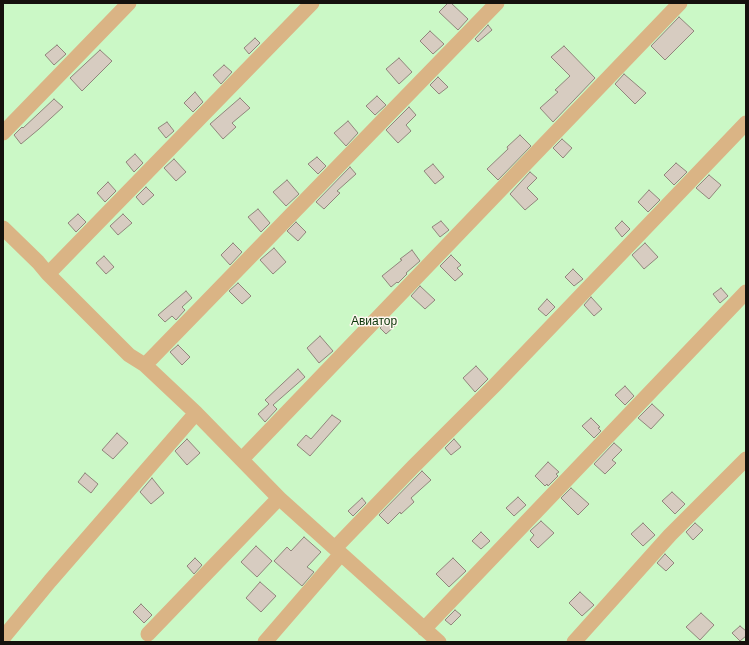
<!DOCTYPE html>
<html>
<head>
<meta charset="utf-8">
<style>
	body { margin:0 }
	#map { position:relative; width:749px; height:645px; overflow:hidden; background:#fef7ef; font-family:Arial,sans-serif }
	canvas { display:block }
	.frame { position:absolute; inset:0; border:4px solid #15110d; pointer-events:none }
</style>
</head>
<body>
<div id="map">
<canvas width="749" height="645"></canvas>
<div class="frame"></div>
</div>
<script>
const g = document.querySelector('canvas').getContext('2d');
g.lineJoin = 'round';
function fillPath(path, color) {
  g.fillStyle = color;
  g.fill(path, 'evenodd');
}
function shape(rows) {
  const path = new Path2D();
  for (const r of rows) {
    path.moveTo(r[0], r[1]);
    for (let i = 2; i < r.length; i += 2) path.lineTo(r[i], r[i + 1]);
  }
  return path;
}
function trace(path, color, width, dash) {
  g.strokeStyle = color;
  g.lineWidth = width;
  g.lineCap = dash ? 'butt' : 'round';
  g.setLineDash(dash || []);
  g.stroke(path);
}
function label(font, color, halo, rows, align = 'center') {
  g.font = font + ' Arial,sans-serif';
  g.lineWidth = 3;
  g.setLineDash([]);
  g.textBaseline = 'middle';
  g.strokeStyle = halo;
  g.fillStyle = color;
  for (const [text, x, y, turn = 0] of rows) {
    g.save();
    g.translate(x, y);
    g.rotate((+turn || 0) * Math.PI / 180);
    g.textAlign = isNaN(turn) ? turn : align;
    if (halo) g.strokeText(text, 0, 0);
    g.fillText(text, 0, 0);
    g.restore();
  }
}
fillPath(shape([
	[3,3,746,3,746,642,3,642]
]), '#cbf8c6');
const building = shape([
	[448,3,451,3,468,19,458,30,439,12,448,3],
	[679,17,694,31,665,60,651,46,679,17],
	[488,25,492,30,478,42,475,39,488,25],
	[430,31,444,44,433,54,420,41,430,31],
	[255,38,260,43,249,54,244,48,255,38],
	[57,45,66,54,54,65,45,55,57,45],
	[564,46,595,78,553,122,540,108,558,92,555,90,570,76,551,57,564,46],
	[100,50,112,61,82,91,70,78,100,50],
	[399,58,412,72,399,84,386,69,399,58],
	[224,65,232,72,221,84,213,75,224,65],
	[624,74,646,93,635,104,615,84,624,74],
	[438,77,448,87,439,94,430,85,438,77],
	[195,92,203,102,193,112,184,103,195,92],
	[377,96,386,105,375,115,366,106,377,96],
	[240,98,250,108,232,123,236,127,223,139,210,124,240,98],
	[54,99,63,107,39,129,21,144,14,135,22,127,23,128,54,99],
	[409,107,416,115,406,125,411,131,398,143,386,130,409,107],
	[348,121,358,133,346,146,334,133,348,121],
	[167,122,174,131,166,138,158,128,167,122],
	[520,135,531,146,498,180,487,169,508,149,507,147,520,135],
	[562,139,572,148,563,158,553,148,562,139],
	[135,154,143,163,134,172,126,162,135,154],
	[317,157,326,166,318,174,308,164,317,157],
	[174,159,186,172,176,181,164,168,174,159],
	[676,163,687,172,674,185,664,175,676,163],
	[433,164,444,177,435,184,424,171,433,164],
	[350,167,356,174,337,191,340,193,324,209,316,202,350,167],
	[530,172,537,178,527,188,538,199,525,210,510,194,530,172],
	[709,175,721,185,709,199,696,188,709,175],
	[287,180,299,194,286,206,273,192,287,180],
	[108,182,116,191,105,202,97,193,108,182],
	[146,187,154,195,143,205,136,197,146,187],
	[649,190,660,200,648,212,638,202,649,190],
	[258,209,270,223,261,232,248,217,258,209],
	[78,214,86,222,76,232,68,223,78,214],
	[123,214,132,223,118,235,110,226,123,214],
	[441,221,449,230,440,237,432,227,441,221],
	[622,221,630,229,622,237,615,228,622,221],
	[296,222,306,232,298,241,287,231,296,222],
	[233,243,242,252,230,265,221,255,233,243],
	[645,243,658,257,644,269,632,255,645,243],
	[274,248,286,262,273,274,260,260,274,248],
	[412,250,420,261,406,273,407,274,398,283,397,282,391,287,382,276,402,260,400,259,412,250],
	[451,255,461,265,457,268,463,274,455,281,440,266,451,255],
	[104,256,114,267,106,274,96,263,104,256],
	[573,269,583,279,574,286,565,277,573,269],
	[238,283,251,296,242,304,229,291,238,283],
	[420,286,435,300,425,309,411,296,420,286],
	[721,288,728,296,720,303,713,294,721,288],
	[186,291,192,298,182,307,185,310,176,320,172,316,165,322,158,315,186,291],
	[591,297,602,309,594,316,584,305,591,297],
	[547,299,555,307,546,316,538,309,547,299],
	[389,319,396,325,386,334,380,328,389,319],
	[320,336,333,351,319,363,307,348,320,336],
	[178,345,190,357,182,365,170,352,178,345],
	[476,366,488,379,475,392,463,378,476,366],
	[298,369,305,377,273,405,277,409,265,422,258,414,269,404,265,400,298,369],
	[625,386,634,396,625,405,615,395,625,386],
	[652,404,664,415,651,429,638,418,652,404],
	[332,415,341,421,310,456,297,445,306,435,311,439,332,415],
	[591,418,600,427,598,428,601,431,594,438,582,426,591,418],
	[117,433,128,443,113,459,102,450,117,433],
	[187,439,200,453,187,465,175,451,187,439],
	[454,439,461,447,451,455,445,448,454,439],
	[614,443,622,450,612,460,616,463,605,474,594,464,614,443],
	[548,462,559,472,556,474,558,476,548,486,547,484,545,486,535,476,548,462],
	[422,471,431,480,411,498,414,502,401,514,400,512,388,524,379,515,422,471],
	[85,473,98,484,91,493,78,482,85,473],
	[152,478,164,493,151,504,140,492,152,478],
	[571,488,589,504,578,515,561,498,571,488],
	[672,492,685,504,675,514,662,501,672,492],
	[518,497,526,505,514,516,506,508,518,497],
	[362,498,366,503,353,516,348,511,362,498],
	[541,521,554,533,538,548,530,540,534,535,530,531,541,521],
	[643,523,655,535,643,546,631,534,643,523],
	[695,523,703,530,693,540,686,532,695,523],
	[481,532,490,541,481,549,472,541,481,532],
	[304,537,321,552,307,567,314,572,302,586,274,561,287,547,291,551,304,537],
	[256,546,272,561,257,577,241,562,256,546],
	[665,554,674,563,666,571,657,563,665,554],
	[195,558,202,565,194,574,187,566,195,558],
	[453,558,466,571,449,587,436,574,453,558],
	[260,582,276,596,261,612,246,598,260,582],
	[580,592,594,605,582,616,569,603,580,592],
	[141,604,152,615,144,623,133,612,141,604],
	[455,610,461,615,451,625,445,620,455,610],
	[701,613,714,625,700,640,686,627,701,613],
	[740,626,746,631,746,636,740,641,732,633,740,626]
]);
fillPath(building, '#d7ccc1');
trace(building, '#91867c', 1);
trace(shape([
	[3,133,129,3],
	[3,228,38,262,48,274,129,355,145,365,196,413,279,498,439,642],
	[48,274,312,3],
	[145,365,497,3],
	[242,459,680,3],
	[335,548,413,467,495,385,746,123],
	[424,629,746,292],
	[148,634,279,498],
	[3,638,50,581,196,413],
	[265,642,341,554],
	[574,642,670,535,746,459]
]), '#dab485', 15);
label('12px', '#0b3509', '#fef7ef', [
	["Авиатор",374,322]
]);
</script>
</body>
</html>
